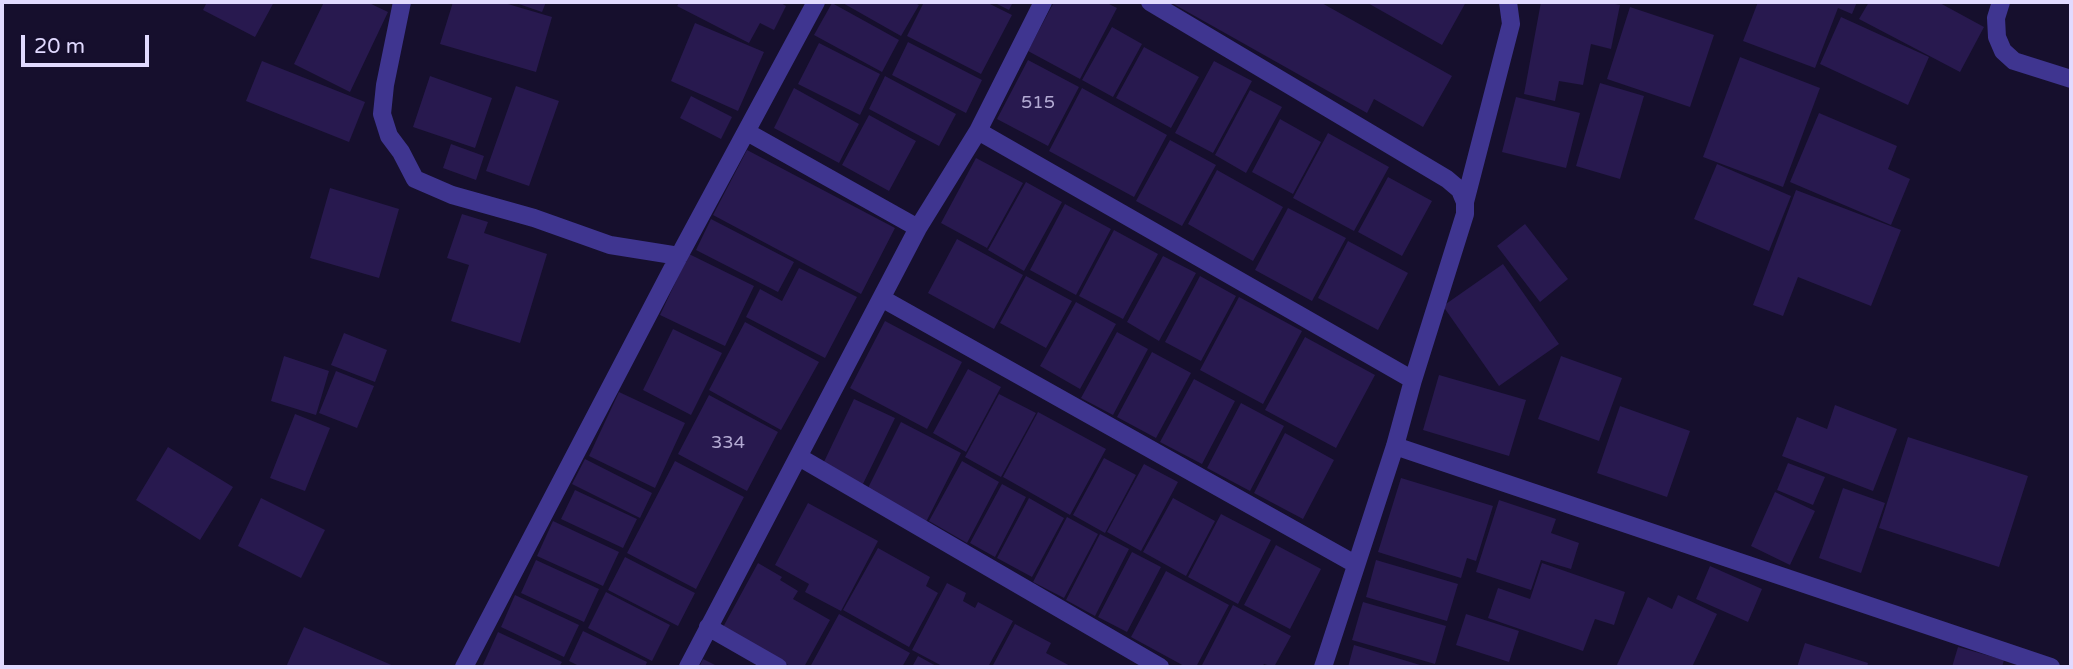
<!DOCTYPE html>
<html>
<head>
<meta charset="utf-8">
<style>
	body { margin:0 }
	#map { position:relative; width:2073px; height:669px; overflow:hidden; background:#160f2d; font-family:"Varela Round",sans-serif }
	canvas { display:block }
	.frame { position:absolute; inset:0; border:4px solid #e1daff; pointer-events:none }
	.scale { position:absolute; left:21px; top:35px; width:128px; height:32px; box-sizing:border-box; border:4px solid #e1daff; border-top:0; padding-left:9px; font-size:21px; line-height:24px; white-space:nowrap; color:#e1daff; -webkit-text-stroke:5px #160f2d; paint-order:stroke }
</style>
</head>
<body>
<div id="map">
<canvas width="2073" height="669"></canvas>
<div class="frame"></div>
<div class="scale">20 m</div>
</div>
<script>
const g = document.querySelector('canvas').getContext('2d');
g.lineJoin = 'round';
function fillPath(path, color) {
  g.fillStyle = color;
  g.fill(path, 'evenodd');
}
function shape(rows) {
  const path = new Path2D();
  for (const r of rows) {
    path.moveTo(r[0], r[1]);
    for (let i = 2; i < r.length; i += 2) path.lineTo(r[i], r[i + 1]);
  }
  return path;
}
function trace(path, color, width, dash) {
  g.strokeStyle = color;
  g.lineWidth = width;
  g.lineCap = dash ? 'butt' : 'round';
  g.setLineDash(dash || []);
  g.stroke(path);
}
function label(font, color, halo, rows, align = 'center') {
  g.font = font + ' "Varela Round",sans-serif';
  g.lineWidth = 7;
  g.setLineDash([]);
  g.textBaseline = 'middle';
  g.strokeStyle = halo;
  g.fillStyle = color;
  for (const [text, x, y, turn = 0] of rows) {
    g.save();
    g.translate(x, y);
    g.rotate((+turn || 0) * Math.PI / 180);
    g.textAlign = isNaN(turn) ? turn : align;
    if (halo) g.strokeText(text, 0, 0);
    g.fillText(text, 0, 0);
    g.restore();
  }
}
fillPath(shape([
	[207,2,274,2,255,37,203,10],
	[324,2,367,2,388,12,350,92,294,64],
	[453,2,501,2,552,17,536,72,440,44],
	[513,2,546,2,542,12],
	[680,2,779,2,786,6,774,30,760,23,749,43,677,6],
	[841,2,913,2,919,5,901,36],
	[924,2,986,2,1012,15,981,74,907,36],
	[993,2,1013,2,1009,10],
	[1054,2,1105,2,1117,8,1080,79,1028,51],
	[1170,2,1320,2,1452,76,1423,127,1374,99,1367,113],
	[1366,2,1466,2,1442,45],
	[1541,2,1606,2,1620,5,1611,49,1591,44,1583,85,1559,81,1555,101,1524,94],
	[1758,2,1857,2,1852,14,1838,8,1815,68,1743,41],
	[1869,2,1938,2,1984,27,1960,72,1859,19],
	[832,3,899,40,882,72,814,35],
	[1630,7,1714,35,1690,107,1607,79],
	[1841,17,1929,57,1908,105,1820,64],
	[695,23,764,52,738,111,671,81],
	[1112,27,1142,44,1113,97,1082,80],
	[908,42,982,80,966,113,892,75],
	[819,43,880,74,860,115,798,84],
	[1144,47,1199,77,1171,128,1116,98],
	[1740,57,1820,88,1783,187,1703,157],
	[1028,60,1079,87,1048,146,997,119],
	[262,61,365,102,349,142,246,101],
	[1214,61,1252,81,1213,153,1175,133],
	[430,76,492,98,475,148,413,127],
	[885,76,956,114,939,146,869,109],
	[1600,83,1644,96,1620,179,1576,166],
	[516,86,559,101,529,186,486,171],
	[794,88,859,124,839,163,774,128],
	[1082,88,1167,135,1134,197,1049,151],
	[1250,90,1282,107,1246,173,1215,155],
	[691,96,732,117,721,139,680,118],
	[1516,97,1580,113,1566,168,1502,152],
	[1819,113,1897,146,1888,169,1910,179,1891,225,1790,182],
	[869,115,916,141,889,191,842,165],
	[1280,119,1321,142,1293,194,1252,172],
	[1328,133,1389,167,1354,231,1293,198],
	[1170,140,1216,165,1182,226,1136,201],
	[451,144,484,156,476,180,443,168],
	[747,150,895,228,861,294,713,215],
	[976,158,1023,183,987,248,941,223],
	[1717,164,1791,196,1769,251,1694,219],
	[1217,170,1283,207,1253,261,1188,224],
	[1388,177,1432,201,1402,256,1358,232],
	[1026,182,1062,202,1024,271,988,250],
	[330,188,399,209,379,278,310,258],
	[1796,190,1901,230,1871,306,1798,277,1783,316,1753,305],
	[1065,204,1111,229,1076,295,1030,270],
	[1288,208,1346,238,1312,301,1255,270],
	[462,214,488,222,484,233,547,254,520,343,451,321,469,265,447,258],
	[711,219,794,262,778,292,696,250],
	[1525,224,1568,279,1540,302,1497,246],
	[1114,230,1158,254,1123,319,1079,296],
	[957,239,1023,275,994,329,928,293],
	[1348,241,1408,273,1378,330,1318,298],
	[689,254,754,286,725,346,660,315],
	[1163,256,1196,273,1159,341,1127,322],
	[1503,264,1559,344,1499,386,1443,306],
	[799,268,857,297,825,358,746,317,760,289,782,301],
	[1026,276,1072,301,1046,348,1000,323],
	[1200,276,1236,296,1201,361,1165,342],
	[1239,297,1302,331,1263,404,1200,370],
	[1076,302,1116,324,1080,389,1040,366],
	[885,321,962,362,927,429,850,388],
	[745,322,819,362,781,430,709,390],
	[673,329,722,353,691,415,643,390],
	[1117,332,1148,349,1113,415,1081,398],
	[344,333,387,350,375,382,331,365],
	[1305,337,1375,375,1336,448,1265,410],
	[1152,352,1191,373,1156,438,1117,417],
	[284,356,329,371,316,415,271,401],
	[1561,356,1622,378,1599,441,1538,419],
	[968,369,1001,387,966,452,933,433],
	[336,371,374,386,357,428,319,413],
	[1439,375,1526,400,1509,456,1423,430],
	[1194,379,1235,401,1202,464,1160,442],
	[619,392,685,423,655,488,589,456],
	[999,394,1036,413,1001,477,965,457],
	[709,395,778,432,747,491,678,454],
	[854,399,895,418,862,486,822,466],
	[1241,403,1284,426,1250,491,1207,468],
	[1835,405,1897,429,1873,491,1782,456,1797,417,1827,429],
	[1620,406,1690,431,1667,497,1597,473],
	[1038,412,1106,449,1070,515,1003,477],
	[295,414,330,428,305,491,270,478],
	[901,422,961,453,926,522,866,492],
	[1285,433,1334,460,1303,519,1254,493],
	[1908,437,2028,476,1999,567,1879,528],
	[168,447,233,487,200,540,136,500],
	[1104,458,1136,475,1105,533,1073,515],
	[585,459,652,493,640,518,572,484],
	[675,461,744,497,696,589,627,553],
	[962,461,999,482,967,543,929,521],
	[1788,463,1825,477,1813,505,1777,490],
	[1144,464,1178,482,1141,551,1107,532],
	[1401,478,1493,506,1476,561,1467,558,1461,578,1378,552],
	[1002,484,1026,497,995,557,970,543],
	[1843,488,1885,503,1861,573,1819,558],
	[575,490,637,519,623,548,561,519],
	[1775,492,1815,511,1790,565,1751,546],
	[261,498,325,530,301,578,238,546],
	[1029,498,1064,518,1032,577,997,558],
	[1173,498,1215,521,1186,576,1143,552],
	[1499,500,1556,519,1551,533,1579,543,1571,569,1541,560,1531,590,1476,572],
	[808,503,878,541,841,611,805,592,809,584,775,565],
	[1221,514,1271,540,1238,604,1188,577],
	[1067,517,1098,534,1064,598,1033,582],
	[553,521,619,552,603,586,537,556],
	[1100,534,1129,549,1095,616,1066,600],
	[1276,545,1321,569,1290,629,1244,605],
	[878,548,930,577,926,586,938,593,909,647,843,610],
	[1132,552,1161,567,1127,632,1098,617],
	[625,557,695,593,678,626,608,590],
	[536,560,599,589,584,622,521,593],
	[1376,560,1458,584,1447,621,1366,597],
	[758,563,782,577,780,580,798,591,793,599,830,620,804,667,792,667,722,629],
	[1542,563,1625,592,1614,625,1595,619,1583,651,1488,618,1498,588,1530,599],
	[1710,566,1762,589,1748,622,1696,599],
	[1166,571,1229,605,1196,667,1186,667,1131,637],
	[947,583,966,593,963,601,975,608,978,602,1013,621,988,667,944,667,912,650],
	[606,592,670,625,652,661,588,628],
	[515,595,579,625,564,657,501,627],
	[1678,595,1717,614,1692,667,1616,667,1648,597,1672,609],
	[1363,602,1446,626,1435,664,1352,640],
	[1233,605,1291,636,1274,667,1264,664,1262,667,1201,667],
	[839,614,910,653,902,667,810,667],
	[1466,614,1519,631,1509,662,1456,645],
	[1015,624,1051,643,1046,653,1072,667,992,667],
	[304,627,396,667,286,667],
	[583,631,647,662,645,667,581,667,569,661],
	[498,632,562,662,559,667,482,667],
	[1805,643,1868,663,1867,667,1797,667],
	[1354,645,1420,665,1419,667,1348,667],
	[1958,647,2004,660,2002,667,1952,667],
	[918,656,938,667,912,667],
	[703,659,719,667,699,667]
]), '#28194f');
trace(shape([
	[402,2,385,85,382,114,389,136,401,152,415,179,452,195,534,218,610,245,679,256],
	[1150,2,1447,179,1460,190,1465,202,1465,214,1413,380,1395,446,1323,667],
	[2001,2,1996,18,1997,37,2003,51,2014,61,2071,79],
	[978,131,1413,380],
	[747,132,918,228],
	[1465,202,1511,24,1508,2],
	[883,299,1355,564],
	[1395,446,2051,667],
	[799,457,1160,667],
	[708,627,778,667],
	[464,667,679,256,816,2],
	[688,667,918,228,978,131,1043,2]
]), '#3f3590', 18);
label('18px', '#b3aad3', null, [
	["515",1038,103],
	["334",728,443]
]);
</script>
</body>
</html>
